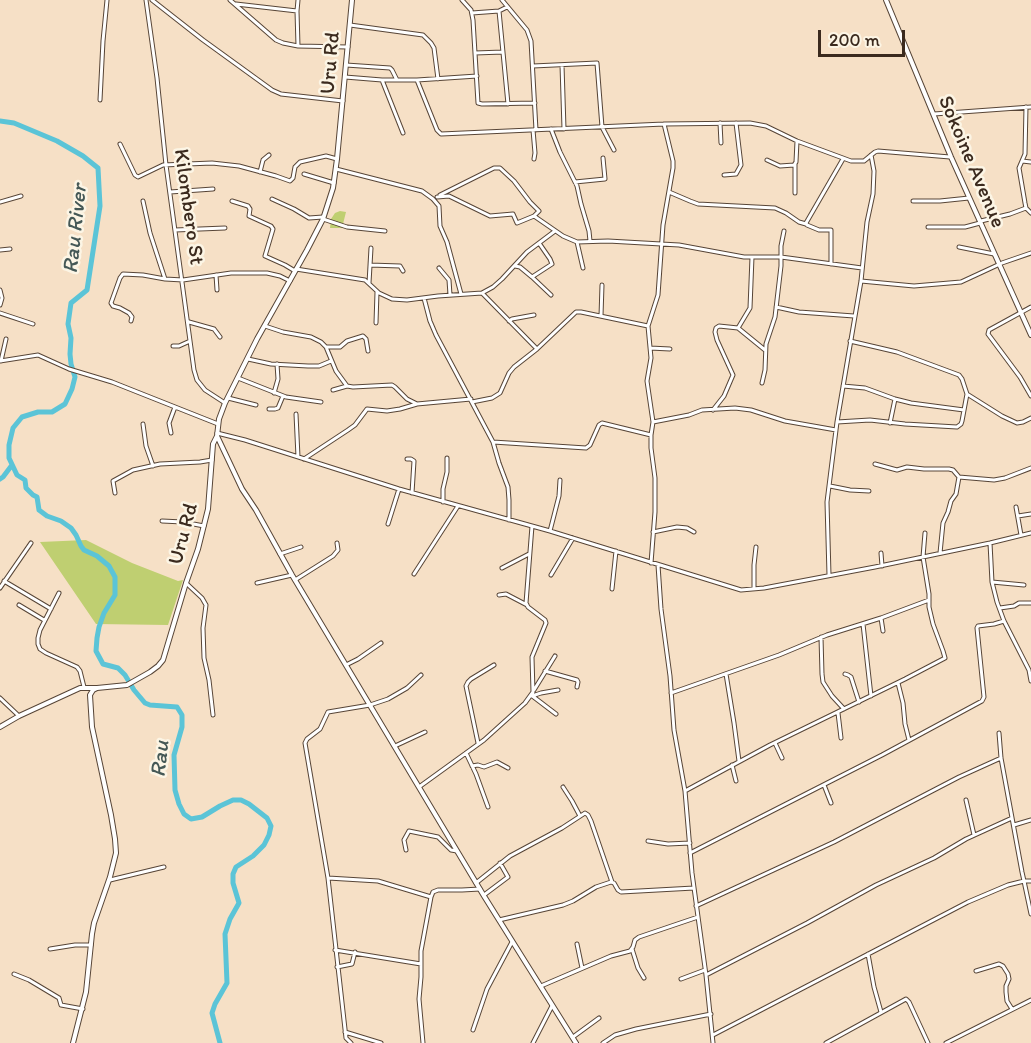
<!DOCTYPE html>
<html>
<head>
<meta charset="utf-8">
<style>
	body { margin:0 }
	#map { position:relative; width:1031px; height:1043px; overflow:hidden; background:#f6e0c6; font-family:Itim,sans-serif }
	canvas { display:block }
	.scale { position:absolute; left:818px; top:30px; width:87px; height:27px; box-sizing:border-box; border:3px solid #3b2a1e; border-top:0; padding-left:8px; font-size:18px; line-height:21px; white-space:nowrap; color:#3b2a1e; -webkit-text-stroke:4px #fcf5e5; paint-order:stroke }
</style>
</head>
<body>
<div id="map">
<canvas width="1031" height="1043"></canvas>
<div class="scale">200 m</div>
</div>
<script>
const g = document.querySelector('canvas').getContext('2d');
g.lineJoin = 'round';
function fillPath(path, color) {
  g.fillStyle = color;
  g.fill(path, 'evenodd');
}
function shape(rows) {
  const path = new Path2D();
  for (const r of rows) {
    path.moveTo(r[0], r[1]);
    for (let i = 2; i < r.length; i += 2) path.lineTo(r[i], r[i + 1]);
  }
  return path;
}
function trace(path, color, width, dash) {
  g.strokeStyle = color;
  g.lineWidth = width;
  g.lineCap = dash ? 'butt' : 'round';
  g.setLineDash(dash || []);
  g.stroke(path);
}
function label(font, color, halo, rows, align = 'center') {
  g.font = font + ' Itim,sans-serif';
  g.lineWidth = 5;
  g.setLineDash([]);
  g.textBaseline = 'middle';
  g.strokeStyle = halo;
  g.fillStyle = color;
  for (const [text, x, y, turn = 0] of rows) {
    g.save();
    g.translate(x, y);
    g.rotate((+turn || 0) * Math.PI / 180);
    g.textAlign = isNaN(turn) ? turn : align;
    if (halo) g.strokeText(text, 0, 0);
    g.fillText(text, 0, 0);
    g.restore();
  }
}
fillPath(shape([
	[340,211,346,212,342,228,330,228,331,219,335,213],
	[86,540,132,563,178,581,183,580,168,625,96,624,40,542]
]), '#bfcf71');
trace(shape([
	[0,121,14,123,57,141,83,156,98,168,100,206,87,290,71,303,68,324,71,338,70,354,71,364,75,377,72,389,65,404,52,412,38,412,22,417,13,428,9,445,9,458,17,475,25,480,26,488,33,495,37,497,39,510,47,516,61,521,71,528,76,535,81,546,84,550,97,556,109,566,115,577,115,595,104,613,99,627,97,638,96,651,103,664,118,668,125,675,134,690,145,703,150,705,177,707,182,715,182,727,174,755,175,790,179,804,184,814,191,819,202,817,220,806,233,800,241,800,249,804,267,818,271,826,269,835,264,845,253,856,236,867,233,874,233,883,239,903,230,919,225,934,227,983,215,1004,212,1013,220,1043],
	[0,479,3,477,12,465]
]), '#5bc4d7', 5);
const minor = shape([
	[146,0,157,78,166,165,194,370,197,380,205,390,225,403],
	[152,0,203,40,272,90,281,94,343,101],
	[230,0,276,40,283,43,298,46,348,47],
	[298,0,297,11,298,46],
	[462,0,471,10,473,20,478,103,482,104,535,103],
	[502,0,527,30,531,41,536,130],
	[236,4,297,11],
	[499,11,508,104],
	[472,13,499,11,507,7],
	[350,25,423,35,431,43,434,48,438,79],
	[475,53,503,52],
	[346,65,390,68,392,70,397,80],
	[562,65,564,129],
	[533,66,597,63,602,127,614,150],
	[345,77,382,80,417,80,477,76],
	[382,80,403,133],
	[417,80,437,130,441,134,664,124,750,123,766,126,797,141,851,161,864,161,875,152,878,151,950,157],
	[100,100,103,41,107,0],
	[1026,107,1025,154,1019,168,1025,203,1026,208,1031,213],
	[934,114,1031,107],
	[720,123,721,143],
	[551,129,560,152,577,186,581,204,589,231,590,241],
	[533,130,535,153,534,159],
	[120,144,135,175,138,177,163,165,212,163,239,166,276,176,290,181,293,178,295,167,300,162,326,156,337,159],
	[767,160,780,166,794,165,796,162,797,141],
	[1022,161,1031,162],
	[795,164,795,193],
	[336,169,422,191,433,199,439,206,440,226,447,242,461,294],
	[260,172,263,160,269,155],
	[304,174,334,183],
	[724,175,736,174,741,165,736,123],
	[575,182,605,179,603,158],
	[170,192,213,189],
	[669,192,690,201,698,204,775,208,786,213,799,222,806,224],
	[440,195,494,168,500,168,514,181,530,202,539,211,534,216],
	[437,197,449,196,490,216,513,214,517,223,534,216,563,236,577,242,608,241,679,245,744,257,781,257,862,268],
	[272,199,294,209,309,218,323,217],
	[143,201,150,233,165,279],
	[232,201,248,206,250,209,249,216,271,226,273,229,265,256,285,265,295,271],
	[913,201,940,201,969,198],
	[0,202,21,196],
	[323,219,347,227,385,231],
	[981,221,1010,214,1026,208],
	[928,227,965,227,980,223],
	[175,230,225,228],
	[577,242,583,268],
	[959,247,994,254],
	[0,250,10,249],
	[831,264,831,230,819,230,807,225,806,223,843,159],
	[370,265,400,266,403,271],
	[515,266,520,267,532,277,551,295],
	[439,268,449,280,450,295],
	[296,269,365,280,379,293,392,299,407,300,438,296,482,293,493,287,502,279,527,252,555,231],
	[216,275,217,290],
	[532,277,552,264,550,259,539,243],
	[861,281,914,286,961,282,1002,263,1031,253],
	[369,283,371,248],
	[0,290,2,298,0,305],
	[482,293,537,349],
	[424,298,430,321,436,335,493,442,499,463,508,487,509,500,509,520],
	[776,307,799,312,854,316],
	[1031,307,989,330,988,334,1020,377,1031,396],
	[0,313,33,324],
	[601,316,602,285],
	[131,321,132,317,129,313,120,308,113,306,111,303,120,278,123,274,143,275,165,279,183,280,231,273,267,273,280,276,290,281],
	[509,321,512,319,534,315],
	[189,322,214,329,220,337],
	[376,323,377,292],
	[265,326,283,332,311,337,321,342,326,347,336,371,347,386,353,387,392,385,395,387,407,399,417,404,471,399],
	[738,328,750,308,752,257],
	[850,341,897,352,959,375,962,379,967,394,1002,416,1017,423,1023,422,1031,418],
	[173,346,179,346,190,341],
	[326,347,340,347,347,341,363,336,366,339,368,351],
	[650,348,670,349],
	[248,359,271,364,308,366,319,366,331,361],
	[0,361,38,355,69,369,112,382,218,424],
	[1,361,6,339],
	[238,378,286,397,321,402],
	[762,383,765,370,766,344,775,317,781,266,781,246,784,231],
	[843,386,865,388,895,399,911,403,964,410],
	[333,390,347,386],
	[274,393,278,379,277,364],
	[228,398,256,405],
	[472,402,492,398,500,393,509,373,514,367,537,349,576,312,581,312,648,326],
	[269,409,275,409,278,408,283,396],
	[713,410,724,396,733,375,717,340,715,332,716,328,719,326,738,328,765,350],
	[296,414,298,457],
	[653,422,689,415,702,410,735,408,751,410,785,421,836,430],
	[837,422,870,420,905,424,957,427,961,424,962,421,967,394],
	[890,423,895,399],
	[143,424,146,446,153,466],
	[171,433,169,423,175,407],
	[217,433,245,440,399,489,550,531,741,590,764,588,875,567,990,543,1031,533],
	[493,442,586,448,590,445,599,425,602,423,651,435],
	[304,459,348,430,355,425,367,409,387,411,400,409,417,404],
	[407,459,411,459,414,461,412,493],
	[875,464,897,470,907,467,924,469,949,469,953,470,959,477,994,480,1005,478,1031,468],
	[830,486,850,490,869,491],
	[115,493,113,481,133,470,160,464,200,462,212,460],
	[443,502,443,489,447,472,447,458],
	[1016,507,1021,535],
	[1018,516,1031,514],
	[162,521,183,522,204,526],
	[388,524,399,489],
	[550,531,559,496,560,480],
	[653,532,677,527,687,528,694,532],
	[990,543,992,582,997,602,1004,621,1029,670,1031,681],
	[881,553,882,566],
	[940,553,943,523,948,512,951,501,956,494,959,477],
	[280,554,301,547],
	[651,563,655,512,655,478,651,448,651,435,653,422,647,381,651,358,648,326,658,295,663,225,673,168,673,161,664,124],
	[658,565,661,609,670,676,674,730,685,791,692,873,706,975,713,1043],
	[502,568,529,554],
	[414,574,458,506],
	[551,575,573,538],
	[829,575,827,502,837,422,861,281,867,222,873,194,874,171,871,155],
	[295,580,333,556,338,550,337,543],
	[4,581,51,609],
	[992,582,1024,585],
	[186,583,202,598,206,605,203,628,204,658,209,680,213,715],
	[257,583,292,575],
	[0,588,31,543],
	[612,589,616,551],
	[754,589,754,565,756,547],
	[59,593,40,630,38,638,38,644,40,649,46,653,77,667,80,671,84,687],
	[499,595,506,594,527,605],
	[19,605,44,620],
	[1000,608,1014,606,1019,603,1031,603],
	[881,618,883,631],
	[863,624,871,696],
	[821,637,822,674,823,682,832,696,844,709],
	[346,665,358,659,381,643],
	[545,671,577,680,578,682,577,687],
	[726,674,734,723,739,761],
	[845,674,848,675,851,677,859,702],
	[898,683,903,703,905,724,909,740],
	[534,690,555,656],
	[671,693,779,655,827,635,881,618,929,600],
	[531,695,556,714],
	[532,696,541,693,558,690],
	[0,698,19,716],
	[838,713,841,738],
	[999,733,1001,758,1022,872,1024,881,1031,881],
	[478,743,466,686,468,682,471,679,494,665],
	[775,743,782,758],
	[395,746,425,732],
	[466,753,476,774,488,807],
	[732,765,736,781],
	[472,766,478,765,484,767,497,762,508,768],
	[824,785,831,803],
	[419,787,484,740,525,703,533,692,532,657,546,623,545,620,528,607,526,603,532,526],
	[563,787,572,801,580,816],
	[685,791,770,745,905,679,945,658,943,651,933,624,929,607,929,594,923,557,925,533],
	[966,800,974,835],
	[1014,825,1031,820],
	[648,841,668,844,690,843],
	[406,850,404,840,409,831,438,837,451,850,457,851],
	[690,853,882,755,982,701,984,697,977,628,978,626,994,624,1004,621],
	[328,878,378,881,431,897],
	[110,880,164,867],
	[476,883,510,856,562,828,585,813,588,815,591,821,612,882],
	[484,895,508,877,500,863],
	[696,906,834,842,959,777,1001,758],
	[499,920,563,905,573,901,596,887,611,882,614,883,618,890,621,892,694,888],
	[577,944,582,968],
	[50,949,75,945,91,945],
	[632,949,638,968,644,978],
	[335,950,421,964],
	[868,954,874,987,881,1012],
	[337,967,352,964,355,952],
	[976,971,999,964,1003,966,1008,974,1009,979,1006,986,1006,992,1007,1001,1012,1009],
	[14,974,29,980,59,998,61,1005,83,1009],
	[706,975,807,923,876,885,934,858,966,839,1012,818],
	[681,979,705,970],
	[541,986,611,956,630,951,633,947,635,940,639,937,698,917],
	[473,1030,487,989,512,942],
	[345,1032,381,1043],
	[713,1035,968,902,1008,885,1024,881,1031,914],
	[573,1037,599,1018],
	[351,1043,346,1038,328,878,305,743,307,739,320,729,328,712,370,705,388,699,407,688,421,675],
	[423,1043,419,999,421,977,421,951,431,897,433,892,438,890,462,890,480,889],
	[533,1043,552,1006],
	[603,1043,615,1035,636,1029,711,1014],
	[826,1043,906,999,909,1002,928,1043],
	[946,1043,1031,1000]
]);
const tertiary = shape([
	[886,0,951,157,1031,335],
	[217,436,242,489,256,510,292,575,484,896,576,1043],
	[0,727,19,716,80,688,96,688],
	[73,1043,86,992,92,934,94,923,110,877,116,853,115,839,111,815,92,727,90,695,93,690,97,688,127,685,150,672,158,666,163,660,186,583,198,549,208,509,213,444,217,436,219,419,225,403,257,339,307,250,323,219,333,188,337,159,352,0]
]);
trace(minor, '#574537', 5);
trace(tertiary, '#574537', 6);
trace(minor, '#fff', 3);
trace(tertiary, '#fff', 4);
label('21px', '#3b2a1e', '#fcf5e5', [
	["Uru Rd",331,63,-85],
	["Sokoine Avenue",971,162,67],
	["Kilombero St",188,207,82],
	["Uru Rd",184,534,-75]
]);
label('italic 22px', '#455856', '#fcf5e5', [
	["Rau River",76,229,-84],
	["Rau",161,759,-84]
]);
</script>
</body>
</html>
